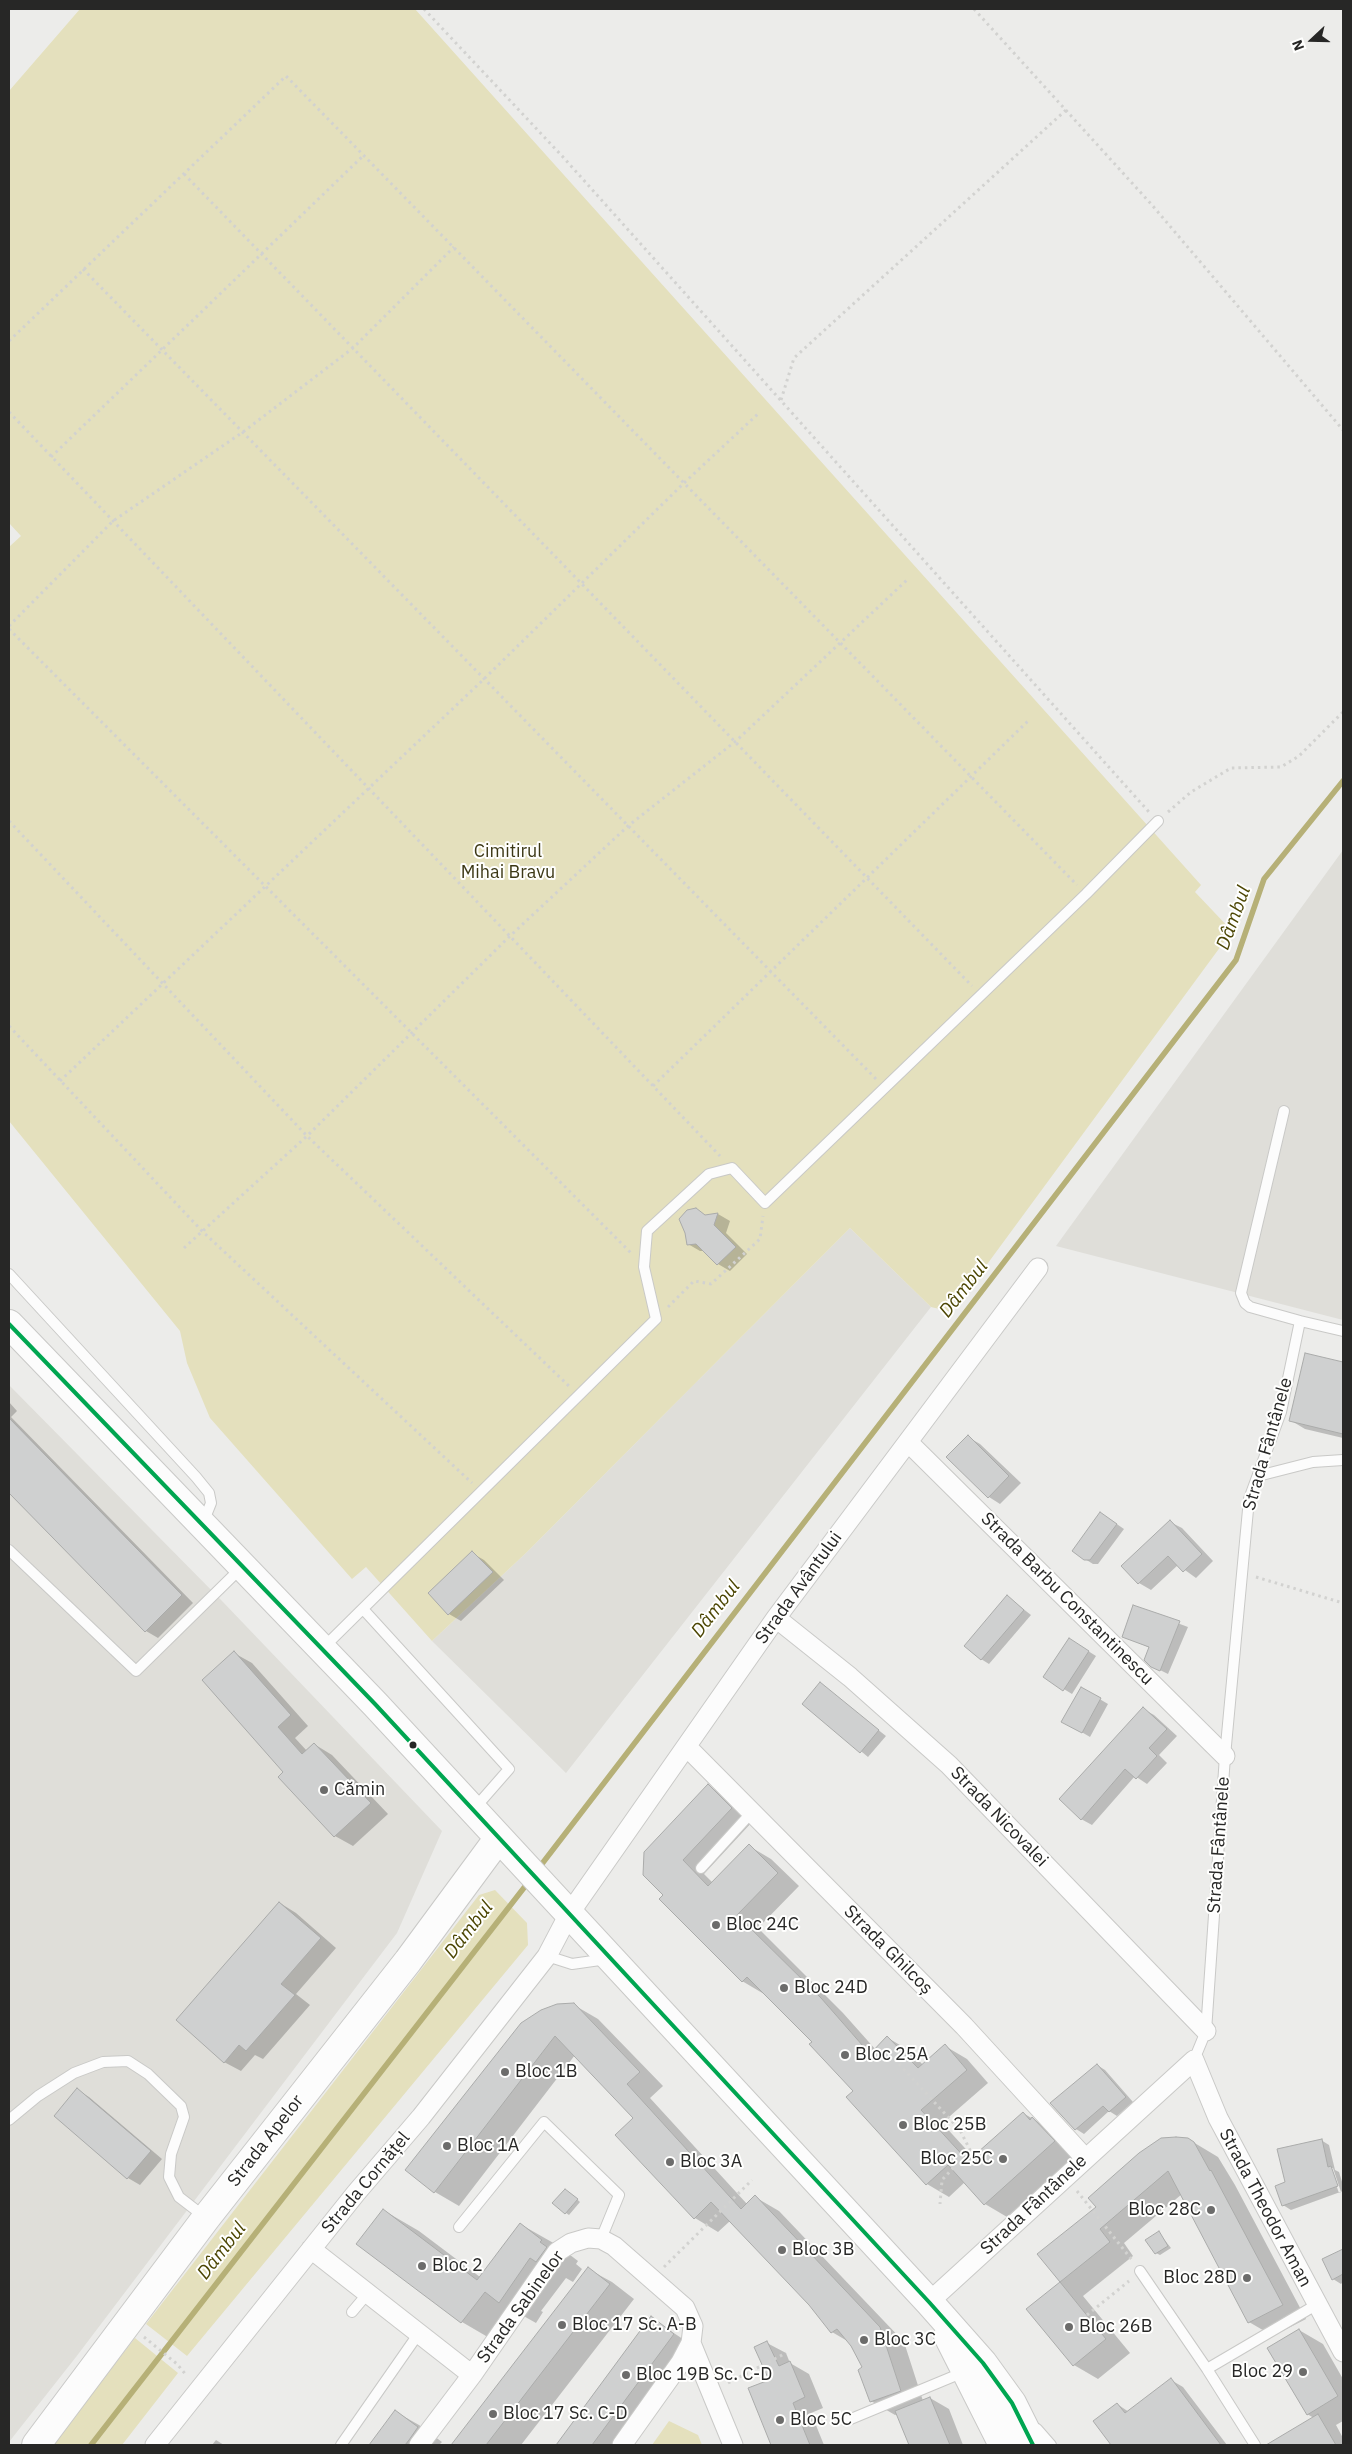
<!DOCTYPE html>
<html>
<head>
<meta charset="utf-8">
<style>
	body { margin:0 }
	#map { position:relative; width:1352px; height:2454px; overflow:hidden; background:#ececea; font-family:"IBM Plex Sans",sans-serif }
	canvas { display:block }
	.frame { position:absolute; inset:0; border:10px solid #272726; pointer-events:none }
	.north { position:absolute; left:1287px; top:15px; width:50px; height:50px; -webkit-text-stroke:4px #fffffe; paint-order:stroke; rotate:249deg; font-size:14px; font-weight:700; line-height:20px; text-align:center; color:#272726 }
	.north::after { content:''; display:block; margin:auto; width:18px; height:22px; background:#272726; clip-path:polygon(50% 0,100% 100%,50% 72%,0 100%) }
</style>
</head>
<body>
<div id="map">
<canvas width="1352" height="2454"></canvas>
<div class="frame"></div>
<div class="north">N</div>
</div>
<script>
const g = document.querySelector('canvas').getContext('2d');
g.lineJoin = 'round';
function fillPath(path, color) {
  g.fillStyle = color;
  g.fill(path, 'evenodd');
}
function shape(rows) {
  const path = new Path2D();
  for (const r of rows) {
    path.moveTo(r[0], r[1]);
    for (let i = 2; i < r.length; i += 2) path.lineTo(r[i], r[i + 1]);
  }
  return path;
}
function trace(path, color, width, dash) {
  g.strokeStyle = color;
  g.lineWidth = width;
  g.lineCap = dash ? 'butt' : 'round';
  g.setLineDash(dash || []);
  g.stroke(path);
}
function label(font, color, halo, rows, align = 'center') {
  g.font = font + ' "IBM Plex Sans",sans-serif';
  g.lineWidth = 4;
  g.setLineDash([]);
  g.textBaseline = 'middle';
  g.strokeStyle = halo;
  g.fillStyle = color;
  for (const [text, x, y, turn = 0] of rows) {
    g.save();
    g.translate(x, y);
    g.rotate((+turn || 0) * Math.PI / 180);
    g.textAlign = isNaN(turn) ? turn : align;
    if (halo) g.strokeText(text, 0, 0);
    g.fillText(text, 0, 0);
    g.restore();
  }
}
fillPath(shape([
	[1343,850,1343,1320,1056,1246],
	[850,1228,931,1307,566,1773,432,1641,526,1553],
	[9,1385,223,1602,442,1831,397,1933,76,2357,9,2442]
]), '#dfded9');
fillPath(shape([
	[80,9,415,9,1201,885,1195,892,1232,931,952,1312,931,1307,850,1228,526,1553,432,1641,366,1567,352,1579,210,1418,187,1363,180,1331,9,1121,9,547,21,536,9,523,9,91],
	[495,1890,527,1923,528,1945,187,2356,146,2324,479,1895],
	[135,2338,178,2373,122,2445,52,2445],
	[669,2421,698,2435,702,2445,652,2445]
]), '#e4e0bd');
fillPath(shape([
	[696,1210,707,1216,718,1214,730,1221,726,1233,747,1254,730,1271,718,1264,704,1251,700,1251,688,1244,686,1233],
	[1306,1354,1343,1363,1343,1438,1305,1429,1290,1420],
	[9,1402,17,1411,11,1417,193,1603,158,1638,146,1631,9,1491],
	[968,1437,980,1444,1021,1483,1000,1504,989,1497],
	[1108,1518,1124,1529,1098,1564,1093,1564,1085,1559],
	[1170,1522,1182,1528,1213,1561,1196,1578,1178,1565,1151,1590,1139,1583,1123,1566],
	[472,1553,484,1560,504,1580,461,1621,449,1614],
	[1008,1597,1031,1615,989,1664,981,1659],
	[1134,1607,1188,1627,1168,1674,1152,1666,1150,1648,1123,1636],
	[1077,1644,1096,1656,1072,1694,1044,1677],
	[234,1653,252,1663,308,1726,295,1738,307,1751,314,1744,332,1755,388,1814,353,1846,335,1836,280,1777,285,1772],
	[820,1684,886,1736,868,1757,804,1704],
	[1081,1688,1108,1704,1090,1737,1063,1721],
	[1143,1709,1154,1715,1177,1736,1159,1755,1167,1763,1147,1784,1135,1776,1092,1825,1081,1819],
	[708,1786,730,1798,753,1821,704,1874,713,1883,749,1846,771,1859,799,1886,758,1928,843,2013,876,2050,888,2038,910,2051,923,2065,945,2046,967,2059,988,2083,942,2123,974,2158,1023,2113,1055,2132,1076,2155,1007,2217,985,2204,965,2182,949,2197,927,2184,848,2098,854,2091,813,2042,764,1994,742,1981,664,1895],
	[280,1903,296,1913,336,1948,296,1994,310,2005,263,2059,255,2055,241,2071,224,2062],
	[574,2005,598,2019,663,2086,650,2098,747,2204,755,2197,779,2211,904,2342,923,2401,930,2398,949,2409,963,2445,910,2445,898,2414,895,2415,871,2401,864,2368,849,2342,832,2332,810,2304,730,2221,718,2232,695,2218,634,2118,575,2055,459,2206,435,2192,406,2170],
	[1097,2065,1105,2070,1133,2102,1117,2116,1109,2111,1084,2134,1076,2129,1051,2103],
	[77,2090,89,2097,162,2159,140,2185,128,2178,55,2116],
	[1188,2139,1218,2157,1235,2185,1306,2319,1273,2336,1249,2322,1182,2194,1124,2243,1133,2256,1083,2296,1130,2353,1098,2379,1074,2365,1028,2310,1061,2282,1039,2255],
	[1321,2140,1329,2145,1335,2170,1339,2172,1343,2185,1343,2191,1291,2210,1283,2205,1287,2183],
	[1330,2168,1333,2168,1341,2192,1339,2193],
	[569,2192,580,2202,569,2215,566,2213],
	[383,2210,419,2231,480,2277,520,2224,557,2245,578,2261,576,2264,582,2269,573,2282,566,2278,541,2311,543,2312,536,2323,520,2314,498,2343,462,2322,358,2244],
	[1159,2233,1171,2248,1160,2255,1156,2253],
	[1343,2251,1343,2282,1341,2284,1333,2279,1324,2260],
	[588,2269,612,2282,634,2299,521,2445,452,2445],
	[651,2318,698,2349,626,2445,557,2445],
	[1299,2330,1323,2344,1343,2379,1343,2421,1336,2425,1343,2438,1343,2445,1275,2445,1273,2442,1314,2418,1307,2414],
	[767,2343,786,2353,790,2363,809,2374,823,2408,811,2413,824,2445,772,2445,749,2389,771,2380],
	[1171,2380,1183,2387,1227,2445,1112,2445,1094,2421,1117,2404,1129,2412],
	[396,2412,419,2425,442,2442,439,2445,371,2445],
	[216,2440,224,2445,212,2445]
]), '#0003');
trace(shape([
	[538,1869,1236,960,1264,879,1343,781],
	[91,2445,530,1880]
]), '#b6b077', 5.5);
const building = shape([
	[696,1208,705,1215,718,1213,714,1225,736,1247,717,1265,696,1244,687,1245,685,1233,679,1219,687,1210,696,1208],
	[1305,1353,1343,1362,1343,1434,1289,1421,1305,1353],
	[9,1418,182,1595,145,1632,9,1493,9,1418],
	[968,1435,1009,1476,988,1498,946,1457,968,1435],
	[1100,1512,1117,1524,1090,1560,1084,1560,1072,1551,1100,1512],
	[1170,1520,1202,1554,1183,1572,1168,1556,1138,1584,1121,1566,1170,1520],
	[472,1551,493,1572,448,1615,428,1593,472,1551],
	[1007,1595,1024,1610,981,1660,964,1646,1007,1595],
	[1133,1605,1180,1621,1160,1671,1151,1667,1144,1660,1149,1647,1122,1637,1133,1605],
	[1069,1638,1089,1651,1063,1691,1043,1677,1069,1638],
	[234,1651,291,1715,278,1727,302,1754,314,1743,371,1803,334,1837,278,1777,283,1772,202,1680,234,1651],
	[820,1682,879,1730,860,1753,802,1704,820,1682],
	[1081,1687,1101,1698,1082,1733,1061,1722,1081,1687],
	[1143,1707,1167,1729,1149,1748,1157,1756,1136,1779,1125,1769,1081,1820,1059,1799,1143,1707],
	[708,1784,732,1808,683,1860,708,1886,749,1844,778,1873,737,1915,821,1998,870,2054,887,2036,918,2068,945,2044,967,2070,921,2110,968,2161,1023,2112,1030,2120,1032,2117,1055,2141,984,2205,948,2165,926,2185,846,2097,853,2091,809,2044,812,2042,747,1977,742,1982,659,1899,663,1895,643,1875,644,1852,708,1784],
	[279,1902,321,1938,281,1984,295,1995,246,2051,239,2045,224,2063,176,2020,279,1902],
	[574,2003,640,2072,627,2084,741,2209,755,2195,880,2327,901,2391,870,2402,858,2370,862,2367,851,2346,837,2329,831,2333,809,2305,711,2202,694,2219,615,2135,633,2118,555,2036,434,2193,405,2170,521,2023,541,2010,557,2004,574,2003],
	[1097,2064,1126,2097,1109,2112,1103,2106,1075,2130,1050,2103,1097,2064],
	[77,2088,151,2151,127,2179,54,2116,77,2088],
	[1176,2137,1188,2138,1194,2142,1210,2171,1211,2170,1283,2305,1248,2323,1168,2171,1100,2229,1110,2242,1060,2282,1037,2254,1096,2207,1088,2198,1139,2153,1161,2138,1176,2137],
	[1322,2139,1328,2167,1331,2166,1338,2186,1282,2206,1275,2186,1285,2182,1277,2149,1322,2139],
	[565,2189,578,2199,565,2214,552,2203,565,2189],
	[383,2209,477,2280,520,2223,542,2240,540,2242,547,2247,536,2262,530,2258,499,2303,485,2292,461,2323,356,2244,383,2209],
	[1159,2231,1168,2246,1155,2254,1145,2240,1159,2231],
	[1343,2249,1343,2274,1332,2280,1322,2259,1343,2249],
	[588,2267,610,2284,486,2445,451,2445,588,2267],
	[1060,2282,1106,2339,1073,2366,1026,2309,1060,2282],
	[651,2316,674,2334,592,2445,556,2445,651,2316],
	[1299,2329,1338,2396,1307,2415,1267,2348,1299,2329],
	[767,2341,779,2366,790,2361,805,2397,793,2403,810,2445,771,2445,748,2388,769,2380,754,2347,767,2341],
	[1171,2378,1221,2445,1111,2445,1093,2421,1117,2403,1125,2413,1171,2378],
	[930,2397,950,2445,909,2445,895,2411,930,2397],
	[395,2410,418,2427,409,2440,405,2445,369,2445,395,2410],
	[1318,2414,1336,2445,1266,2445,1318,2414]
]);
fillPath(building, '#cfd0d0');
trace(building, '#aaabaa', 1);
const lane = shape([
	[1284,1111,1241,1293,1245,1303,1250,1307,1300,1321],
	[9,1274,196,1477,209,1493,211,1503,203,1523],
	[1258,1476,1313,1462,1343,1460],
	[9,1550,136,1671,242,1567],
	[363,1609,509,1769,474,1809],
	[323,1648,656,1319,644,1267,647,1231,709,1174,732,1168,765,1203,1086,894,1158,821],
	[701,1868,752,1812],
	[547,1956,572,1964,607,1959],
	[1194,2060,1206,2031,1225,1756,1249,1499,1281,1412,1300,1321,1343,1331],
	[9,2120,38,2096,74,2073,103,2062,128,2061,148,2074,181,2106,184,2117,171,2154,169,2177,179,2197,205,2217],
	[459,2227,544,2122,619,2195,601,2239],
	[1140,2271,1207,2369,1255,2445],
	[352,2312,368,2293],
	[1207,2369,1316,2305],
	[846,2421,964,2372],
	[1037,2429,1051,2445],
	[341,2445,419,2333]
]);
const street = shape([
	[908,1442,1225,1756],
	[776,1618,850,1677,949,1765,1206,2031],
	[687,1747,964,2026,1085,2158],
	[311,2249,472,2375],
	[929,2302,1194,2060,1218,2118,1343,2352],
	[691,2343,733,2445],
	[155,2445,356,2193,421,2117,547,1956,569,1914,776,1618,1038,1268],
	[419,2445,472,2375,557,2252,571,2243,588,2238,601,2239,614,2246,685,2308,693,2326,691,2343,681,2362,622,2445]
]);
const secondary = shape([
	[9,1324,375,1704,929,2302,983,2363,1012,2403,1033,2445],
	[948,2336,1003,2445],
	[36,2445,206,2218,408,1961,498,1839]
]);
trace(lane, '#c9c9c7', 12);
trace(street, '#c9c9c7', 21);
trace(secondary, '#c9c9c7', 30);
trace(shape([
	[424,9,563,157,1149,812],
	[974,9,1152,205,1343,430],
	[184,174,972,986],
	[83,269,876,1079],
	[9,341,286,76,1077,885],
	[781,400,794,358,1066,110],
	[9,412,720,1156],
	[51,457,364,155],
	[9,626,113,521,243,432,353,348,454,247],
	[9,629,632,1254],
	[1168,812,1191,792,1231,768,1281,767,1299,756,1343,712],
	[9,821,307,1136,570,1387],
	[9,1026,202,1231,472,1483],
	[60,1081,484,679,684,483,760,412],
	[653,1086,1028,721],
	[184,1248,307,1136,510,936,628,826,736,741,909,578],
	[668,1307,694,1281,711,1284,760,1239,763,1216],
	[1256,1577,1343,1603],
	[899,2064,960,2130,970,2150,942,2180,940,2204],
	[1077,2191,1132,2260],
	[664,2267,752,2180],
	[1087,2315,1129,2281],
	[144,2337,177,2364,187,2376],
	[728,2383,786,2353]
]), '#d2d2d0', 3, [2.5, 4]);
trace(lane, '#fcfcfc', 10);
trace(street, '#fcfcfc', 19);
trace(secondary, '#fcfcfc', 28);
trace(shape([
	[9,1324,375,1704,929,2302,983,2363,1012,2403,1033,2445]
]), '#00a651', 4);
for (const [x, y, r, color] of [
	[413,1745,4.5,"#272726"],
	[324,1790,5,"#6c6c6b"],
	[716,1925,5,"#6c6c6b"],
	[784,1988,5,"#6c6c6b"],
	[845,2055,5,"#6c6c6b"],
	[505,2072,5,"#6c6c6b"],
	[903,2125,5,"#6c6c6b"],
	[447,2146,5,"#6c6c6b"],
	[1003,2159,5,"#6c6c6b"],
	[670,2162,5,"#6c6c6b"],
	[1211,2210,5,"#6c6c6b"],
	[782,2250,5,"#6c6c6b"],
	[422,2266,5,"#6c6c6b"],
	[1247,2278,5,"#6c6c6b"],
	[562,2325,5,"#6c6c6b"],
	[1069,2327,5,"#6c6c6b"],
	[864,2340,5,"#6c6c6b"],
	[1303,2372,5,"#6c6c6b"],
	[626,2375,5,"#6c6c6b"],
	[493,2414,5,"#6c6c6b"],
	[780,2420,5,"#6c6c6b"]
]) {
  const dot = new Path2D();
  dot.arc(x, y, r, 0, 2 * Math.PI);
  g.fillStyle = color;
  g.fill(dot);
  trace(dot, '#fffffe', 2);
}
label('18px', '#3c3815', '#fffffe', [
	["Cimitirul",508,852],
	["Mihai Bravu",508,873]
]);
label('18px', '#272726', '#fffffe', [
	["Strada Fântânele",1268,1444,-74],
	["Strada Avântului",799,1588,-54],
	["Strada Barbu Constantinescu",1067,1599,45],
	["Strada Nicovalei",999,1817,46],
	["Strada Fântânele",1219,1845,-86],
	["Strada Ghilcoș",888,1950,45],
	["Strada Apelor",266,2141,-52],
	["Strada Cornățel",366,2183,-50],
	["Strada Fântânele",1034,2205,-43],
	["Strada Theodor Aman",1265,2208,62],
	["Strada Sabinelor",521,2307,-54]
]);
label('18px', '#272726', '#fffffe', [
	["Cămin",334,1790],
	["Bloc 24C",726,1925],
	["Bloc 24D",794,1988],
	["Bloc 25A",855,2055],
	["Bloc 1B",515,2072],
	["Bloc 25B",913,2125],
	["Bloc 1A",457,2146],
	["Bloc 25C",993,2159,"right"],
	["Bloc 3A",680,2162],
	["Bloc 28C",1201,2210,"right"],
	["Bloc 3B",792,2250],
	["Bloc 2",432,2266],
	["Bloc 28D",1237,2278,"right"],
	["Bloc 17 Sc. A-B",572,2325],
	["Bloc 26B",1079,2327],
	["Bloc 3C",874,2340],
	["Bloc 29",1293,2372,"right"],
	["Bloc 19B Sc. C-D",636,2375],
	["Bloc 17 Sc. C-D",503,2414],
	["Bloc 5C",790,2420]
], 'left');
label('italic 19px', '#4c4603', '#fffffe', [
	["Dâmbul",1234,918,-70],
	["Dâmbul",964,1289,-52],
	["Dâmbul",716,1609,-52],
	["Dâmbul",469,1930,-52],
	["Dâmbul",222,2251,-52]
]);
</script>
</body>
</html>
